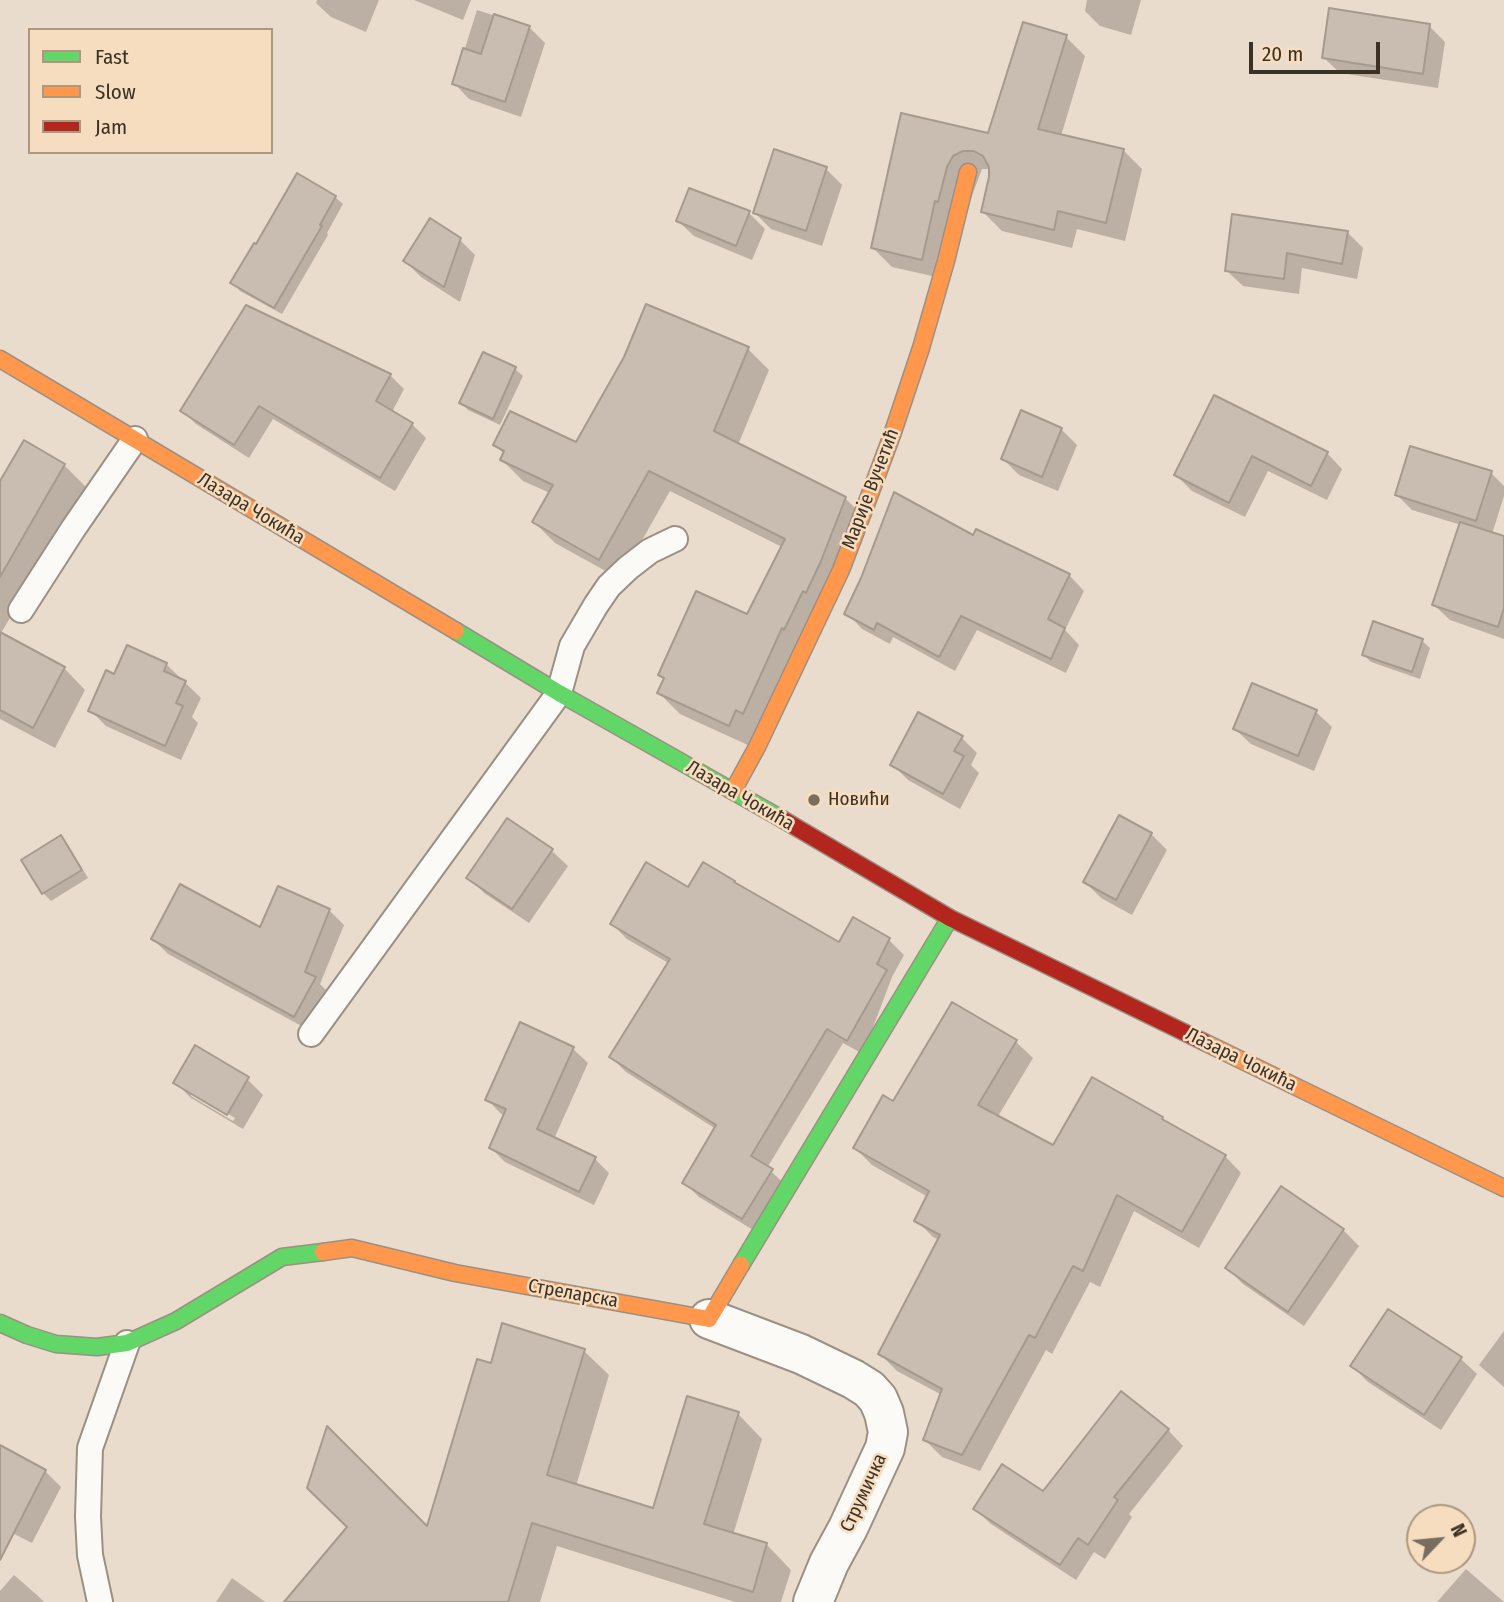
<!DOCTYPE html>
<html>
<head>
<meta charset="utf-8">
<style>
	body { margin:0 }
	#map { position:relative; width:1504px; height:1602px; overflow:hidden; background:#eadccc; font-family:"Fira Sans Condensed",sans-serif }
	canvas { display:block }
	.legend { position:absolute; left:28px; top:28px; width:245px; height:126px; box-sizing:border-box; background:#f7ddbf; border:2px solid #ac9881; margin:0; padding:9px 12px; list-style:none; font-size:21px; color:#3b3125 }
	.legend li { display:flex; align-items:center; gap:14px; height:35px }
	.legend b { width:35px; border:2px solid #ac9881 }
	.north { position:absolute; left:1406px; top:1504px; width:70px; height:70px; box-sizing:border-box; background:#f7ddbf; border:2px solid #ac9881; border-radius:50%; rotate:64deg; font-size:19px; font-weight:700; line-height:28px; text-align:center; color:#3b3125 }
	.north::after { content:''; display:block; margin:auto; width:24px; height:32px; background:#786d5f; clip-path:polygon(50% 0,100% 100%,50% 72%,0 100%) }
	.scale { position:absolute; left:1249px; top:42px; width:131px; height:32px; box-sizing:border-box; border:4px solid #3b3125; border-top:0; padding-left:9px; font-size:21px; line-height:24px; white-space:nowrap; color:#3b3125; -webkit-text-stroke:5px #f7ddbf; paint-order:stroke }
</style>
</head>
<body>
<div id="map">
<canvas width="1504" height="1602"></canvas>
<ul class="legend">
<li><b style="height:9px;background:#63d668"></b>Fast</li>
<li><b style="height:9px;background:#ff974d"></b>Slow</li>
<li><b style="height:9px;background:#b3261e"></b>Jam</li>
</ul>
<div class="north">N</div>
<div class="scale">20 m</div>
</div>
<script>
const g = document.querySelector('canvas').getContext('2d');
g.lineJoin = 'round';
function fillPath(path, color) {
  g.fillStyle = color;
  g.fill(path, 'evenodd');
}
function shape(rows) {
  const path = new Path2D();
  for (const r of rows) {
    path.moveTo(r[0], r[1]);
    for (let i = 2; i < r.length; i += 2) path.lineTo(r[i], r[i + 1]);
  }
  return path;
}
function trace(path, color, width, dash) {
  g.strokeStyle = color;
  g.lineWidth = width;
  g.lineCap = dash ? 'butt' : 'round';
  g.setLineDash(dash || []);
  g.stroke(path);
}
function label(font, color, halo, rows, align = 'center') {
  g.font = font + ' "Fira Sans Condensed",sans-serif';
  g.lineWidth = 5;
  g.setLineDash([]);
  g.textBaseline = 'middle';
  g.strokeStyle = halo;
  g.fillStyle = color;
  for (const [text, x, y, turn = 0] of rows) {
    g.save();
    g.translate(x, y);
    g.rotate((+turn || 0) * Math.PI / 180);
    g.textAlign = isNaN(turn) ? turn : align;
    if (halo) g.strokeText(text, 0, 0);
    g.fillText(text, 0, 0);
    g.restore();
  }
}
fillPath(shape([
	[317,0,379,0,366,32,331,17,316,3],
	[414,0,471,0,463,20],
	[1087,0,1141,0,1131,35,1100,26,1085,11],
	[477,10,529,27,545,43,521,117,469,99,454,83],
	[1429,26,1445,42,1438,88,1340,73,1324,58],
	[1066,37,1085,56,1061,136,1123,150,1142,169,1125,241,1077,229,1072,248,1002,231,983,212,991,169,982,169,941,278,892,267,873,248,902,115,989,135],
	[826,169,842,185,822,246,771,229,755,213],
	[335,197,343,204,327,233,328,235,282,314,240,291,233,283],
	[749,213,765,229,752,260,694,236,678,221],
	[1347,232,1363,248,1357,279,1302,268,1299,294,1243,286,1227,271],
	[459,239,475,255,460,302,421,277,405,261],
	[647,306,748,349,769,370,738,445,845,498,866,519,750,746,680,714,659,693,665,679,660,674,747,617,782,547,670,491,620,579,555,543,534,522,550,493,523,481,502,460,504,454,495,445,577,444,625,358],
	[484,354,515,369,523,376,500,425,468,410,461,403],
	[390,375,404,389,392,412,412,424,426,438,395,491,273,419,249,458,196,424,182,410],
	[1215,397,1327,453,1342,469,1327,500,1268,471,1245,517,1192,491,1176,475],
	[1061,429,1077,445,1058,491,1019,475,1003,459],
	[24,443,64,465,86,487,0,635,64,668,85,690,55,748,0,719,0,485],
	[1491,473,1504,486,1504,496,1492,534,1504,538,1504,639,1450,620,1434,605,1461,525,1412,510,1397,495],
	[974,537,1069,575,1084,591,1065,630,1079,645,1066,673,977,630,955,671,893,637,890,644,862,629,847,613,863,579],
	[1422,641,1430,648,1420,679,1371,662,1364,655],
	[166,664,201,698,192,717,198,723,181,760,106,726,90,710,115,676],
	[1316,712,1332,727,1314,771,1251,744,1235,729],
	[962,738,977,753,971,765,979,773,960,809,908,780,892,764],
	[507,820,552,851,568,866,529,923,484,893,469,877],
	[1151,834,1167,850,1132,915,1101,898,1085,882],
	[61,837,68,845,88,878,51,901,43,893,23,860],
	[689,890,840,944,854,920,889,940,904,955,892,977,863,1054,843,1043,767,1168,786,1185,758,1233,699,1197,684,1182,716,1129,626,1072,611,1057,670,964,627,939,612,924],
	[329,910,344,925,320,984,329,993,309,1030,168,954,153,939,261,929],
	[521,1025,573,1049,588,1063,554,1139,595,1159,609,1173,594,1205,505,1162,491,1148,505,1115,501,1114,487,1099],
	[1016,1042,1033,1058,997,1118,1054,1147,1162,1119,1167,1124,1225,1156,1241,1173,1199,1248,1134,1211,1100,1287,1090,1282,1052,1354,1046,1350,980,1471,942,1457,925,1440,942,1395,897,1371,880,1354,939,1240,933,1237,916,1220,928,1197,872,1165,855,1148,893,1103],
	[247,1079,263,1095,243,1129,191,1098,175,1082],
	[191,1092,235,1118,233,1121,191,1096],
	[1343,1230,1359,1246,1304,1326,1243,1284,1227,1268],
	[1388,1311,1461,1359,1477,1374,1441,1430,1368,1382,1352,1366],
	[1504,1331,1504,1387,1479,1365],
	[584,1351,609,1375,576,1486,654,1510,738,1414,762,1439,733,1535,767,1545,791,1570,781,1602,735,1602,557,1546,540,1602,286,1602,428,1530,492,1365],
	[1168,1430,1183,1446,1129,1514,1132,1517,1105,1559,1094,1552,1076,1580,991,1524,975,1509,1043,1493],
	[0,1447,45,1471,61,1487,32,1543,0,1527],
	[1466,1569,1504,1602,1437,1602],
	[14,1575,38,1596,44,1602,0,1602,0,1591],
	[232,1578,264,1601,266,1602,216,1602]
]), '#0003');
const building = shape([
	[1329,8,1430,24,1423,74,1322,58,1329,8],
	[494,14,530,26,505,102,452,84,463,48,481,54,494,14],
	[1023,22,1067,35,1038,129,1124,149,1106,223,1058,211,1054,230,981,212,989,177,989,167,983,156,974,151,963,151,953,156,947,167,938,202,935,201,922,260,871,248,901,113,988,133,1023,22],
	[774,149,827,167,806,231,753,213,774,149],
	[297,173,336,196,320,225,322,226,274,308,230,283,254,243,256,244,297,173],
	[689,188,750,211,736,246,676,221,689,188],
	[1232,214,1348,231,1342,264,1287,253,1284,279,1225,271,1232,214],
	[430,218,461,238,444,287,403,261,430,218],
	[646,304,749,347,714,431,846,497,821,561,806,593,803,591,784,630,782,628,743,714,736,710,729,726,657,693,664,678,658,675,696,591,747,614,785,539,649,471,599,560,532,522,553,485,500,460,504,451,493,445,510,411,576,442,624,357,646,304],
	[246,305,391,374,376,401,413,423,380,478,259,406,234,445,180,411,246,305],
	[483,352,516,367,493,419,459,403,483,352],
	[1214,395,1328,452,1311,486,1252,456,1229,503,1174,475,1214,395],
	[1021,410,1062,428,1042,477,1001,459,1021,410],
	[24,440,65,464,0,577,0,481,24,440],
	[1410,446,1492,471,1476,521,1395,495,1410,446],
	[894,492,973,535,976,529,1070,574,1048,619,1065,628,1051,659,961,616,939,657,877,623,874,630,844,614,861,578,894,492],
	[1460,522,1504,536,1504,608,1498,627,1432,605,1460,522],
	[1373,621,1423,639,1412,672,1362,655,1373,621],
	[0,632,65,667,33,728,0,710,0,632],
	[127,645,167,663,164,671,186,681,176,703,183,706,165,746,88,711,106,670,114,674,127,645],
	[1252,683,1317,710,1298,756,1233,729,1252,683],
	[918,712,963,736,954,751,964,756,943,794,890,765,918,712],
	[1119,815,1152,833,1116,900,1083,882,1119,815],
	[507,818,553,849,512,909,466,878,507,818],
	[61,835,82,870,42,894,21,860,61,835],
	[646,862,688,887,703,862,735,881,734,882,839,942,853,917,890,938,877,964,887,970,847,1041,827,1029,751,1156,773,1169,742,1219,682,1183,716,1125,609,1057,670,959,610,924,646,862],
	[180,884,260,927,278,886,330,909,305,972,316,977,294,1017,151,939,180,884],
	[952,1002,1017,1040,978,1105,1053,1145,1092,1077,1163,1117,1162,1119,1226,1155,1182,1232,1117,1195,1083,1271,1073,1266,1035,1338,1029,1335,962,1455,923,1440,942,1389,878,1354,940,1235,914,1221,929,1191,853,1148,883,1095,893,1101,952,1002],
	[520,1022,574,1047,537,1129,596,1157,579,1192,489,1148,506,1109,485,1100,520,1022],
	[195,1045,249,1077,227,1115,173,1083,195,1045],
	[1281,1186,1344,1229,1288,1312,1225,1268,1281,1186],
	[1388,1309,1462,1357,1424,1415,1350,1366,1388,1309],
	[502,1323,585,1349,547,1475,653,1508,687,1396,739,1412,704,1524,767,1543,753,1592,532,1523,508,1602,284,1602,347,1527,307,1488,327,1426,427,1526,477,1359,491,1363,502,1323],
	[1121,1391,1169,1429,1114,1497,1118,1500,1088,1545,1078,1538,1060,1565,973,1509,1002,1464,1043,1491,1121,1391],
	[0,1445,46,1470,0,1560,0,1445]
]);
fillPath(building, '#c8bdb0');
trace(building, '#a59a8e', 2);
const lane = shape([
	[21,610,73,529,135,439],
	[311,1034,559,693,572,646,596,605,609,586,628,568,650,551,675,539],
	[100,1602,90,1555,88,1517,90,1448,127,1343]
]);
const street = shape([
	[709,1319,801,1354,853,1379,869,1389,878,1399,884,1413,888,1432,885,1448,848,1528,829,1563,813,1602]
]);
const fast = shape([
	[456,631,559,693,782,819],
	[741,1265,950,918],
	[0,1323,27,1335,56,1344,97,1347,127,1343,176,1321,282,1257,323,1252]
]);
const slow = shape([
	[0,359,456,631],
	[733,791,757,747,841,570,867,502,892,435,921,348,946,261,968,172],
	[1204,1042,1504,1188],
	[323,1252,352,1248,455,1273,709,1319,741,1265]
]);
const jam = shape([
	[782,819,950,918,1204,1042]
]);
trace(lane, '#9b9084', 28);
trace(street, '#9b9084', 42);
trace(fast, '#9b9084', 19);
trace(slow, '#9b9084', 19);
trace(jam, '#9b9084', 19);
trace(lane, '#fcfaf7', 24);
trace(street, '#fcfaf7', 38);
trace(fast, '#63d668', 16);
trace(slow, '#ff974d', 16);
trace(jam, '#b3261e', 16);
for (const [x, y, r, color] of [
	[814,800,7,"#786d5f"]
]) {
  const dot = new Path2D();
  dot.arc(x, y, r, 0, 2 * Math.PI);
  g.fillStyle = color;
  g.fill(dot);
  trace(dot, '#f7ddbf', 2.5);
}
label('19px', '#3b3125', '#f7ddbf', [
	["Марије Вучетић",871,489,-69],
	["Лазара Чокића",251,509,31],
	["Лазара Чокића",740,796,30],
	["Лазара Чокића",1241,1060,26],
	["Стреларска",573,1294,10],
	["Струмичка",864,1493,-65]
]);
label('19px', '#3b3125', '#f7ddbf', [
	["Новићи",828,800]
], 'left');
</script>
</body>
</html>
